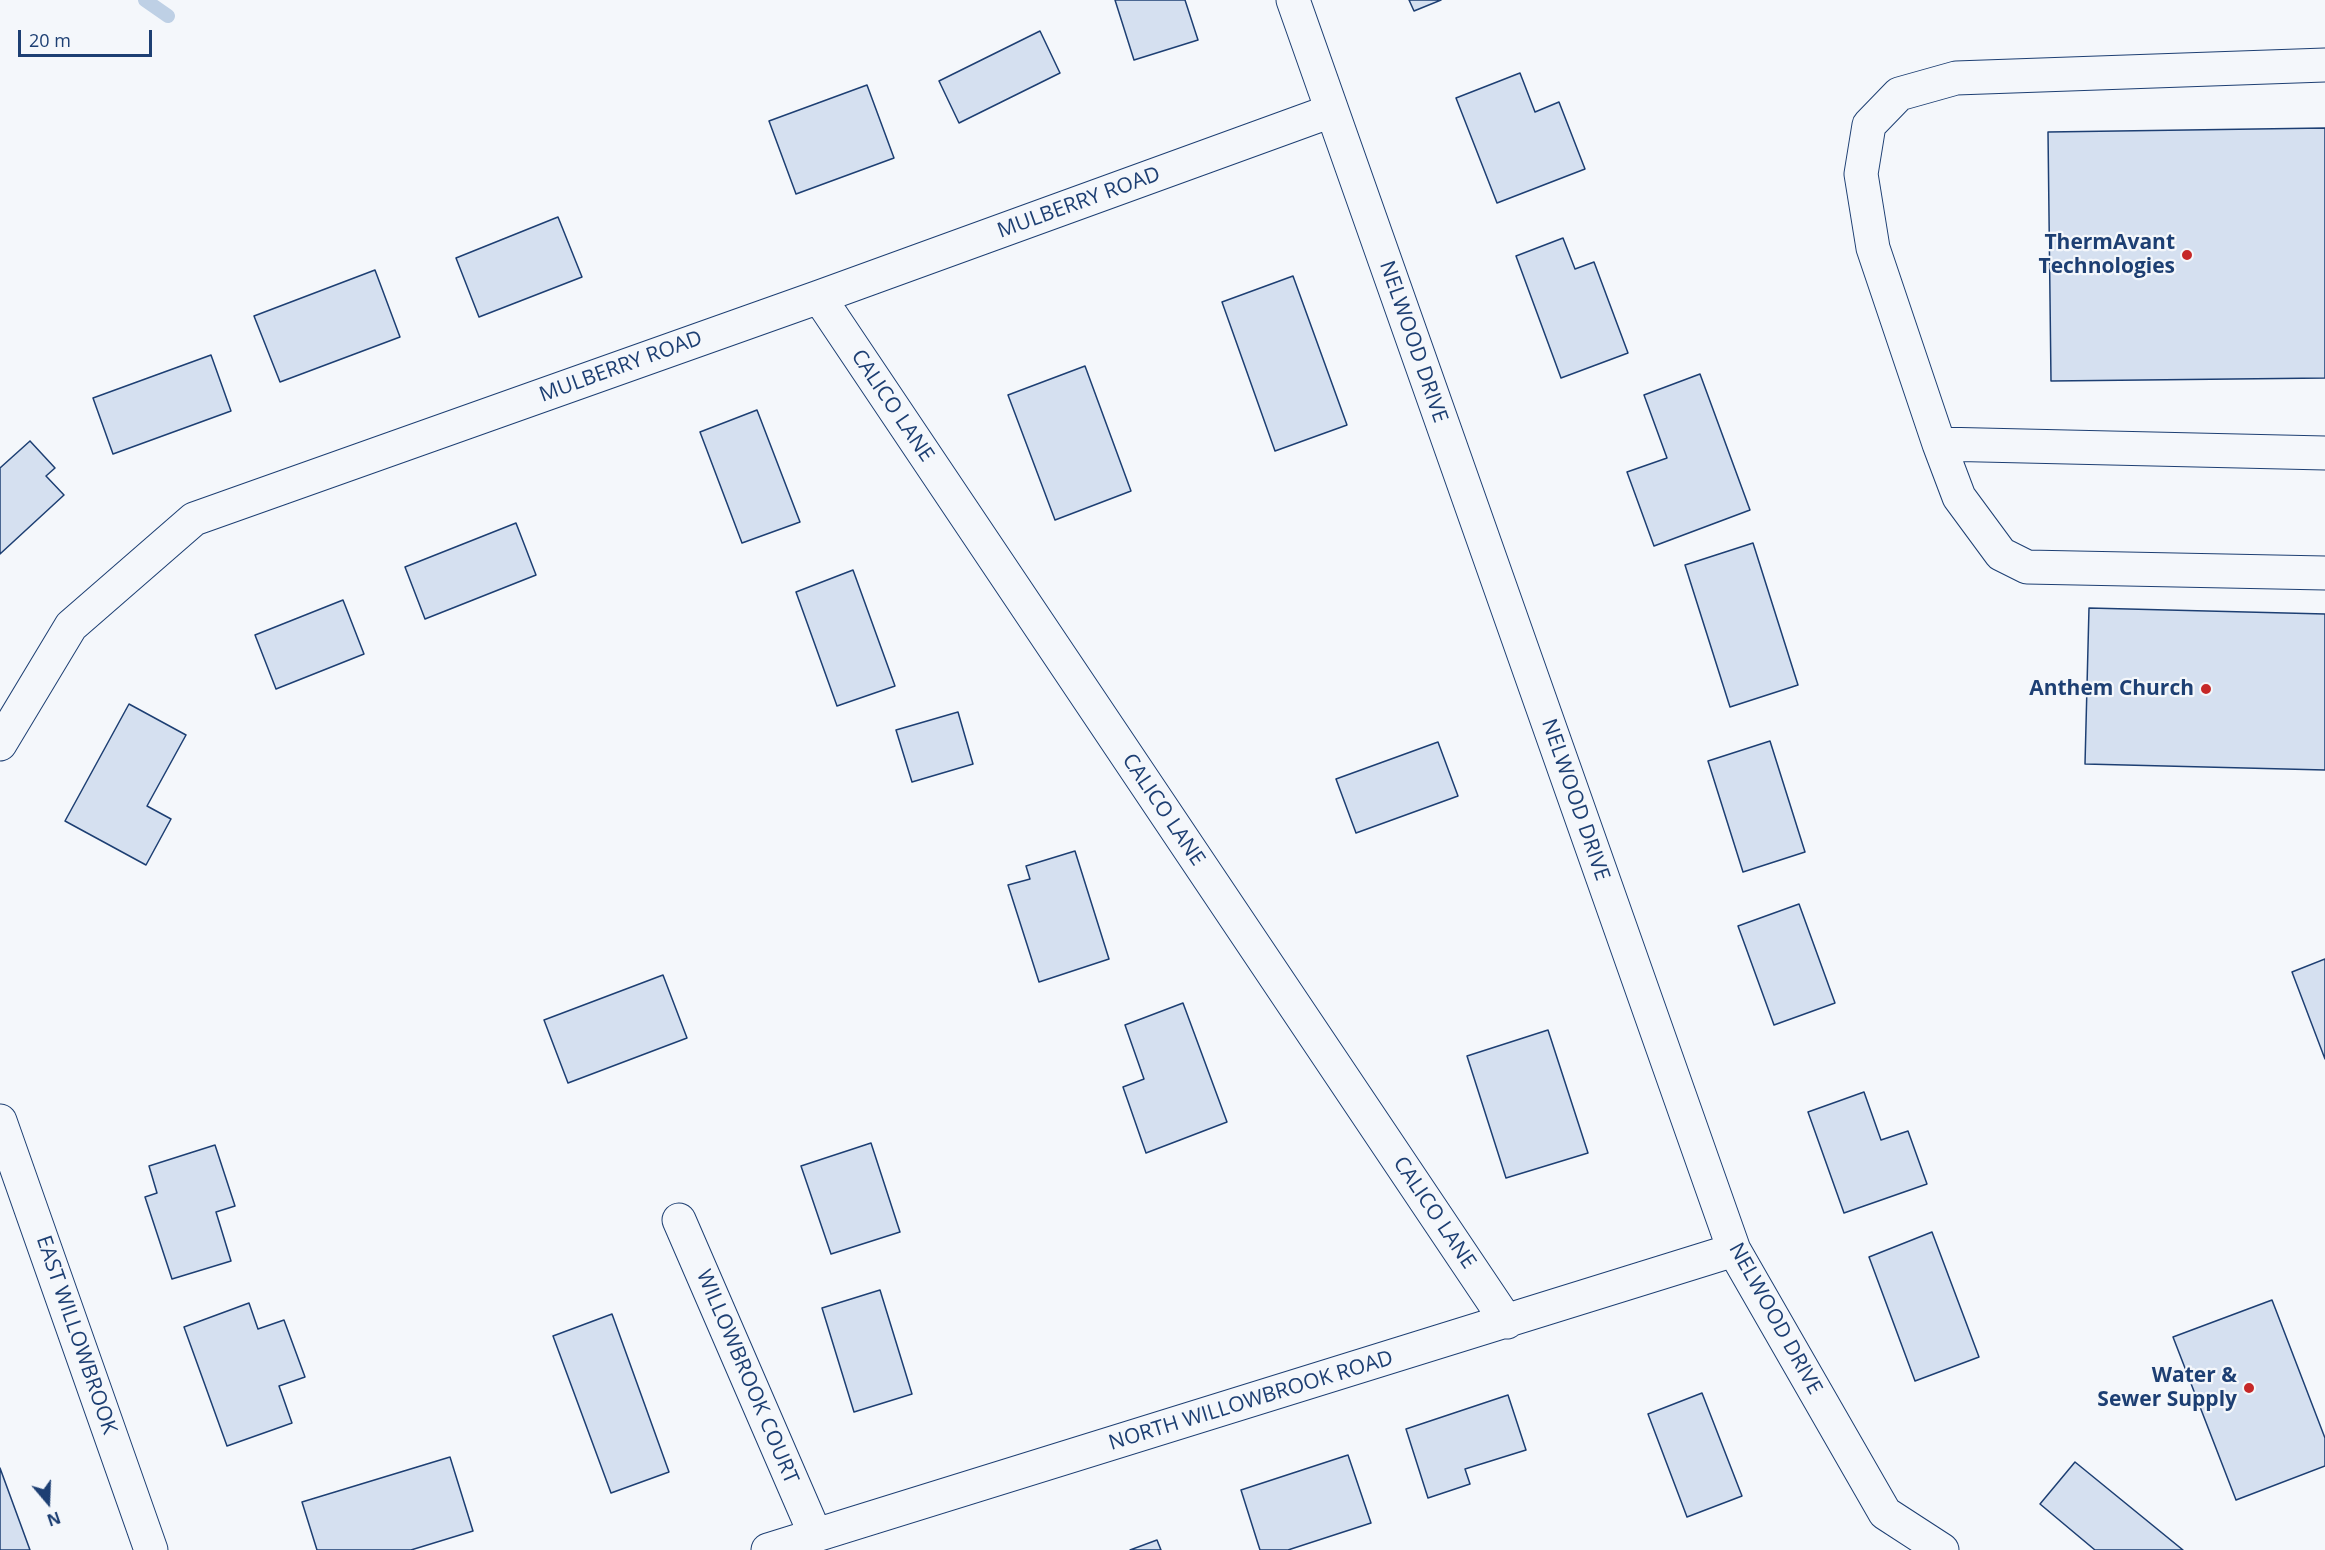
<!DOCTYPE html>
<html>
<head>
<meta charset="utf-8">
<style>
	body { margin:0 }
	#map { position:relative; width:2325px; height:1550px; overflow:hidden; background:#f4f7fb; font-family:"Open Sans",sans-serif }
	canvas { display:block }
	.north { position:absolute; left:18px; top:1472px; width:60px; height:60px; -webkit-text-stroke:4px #f4f7fb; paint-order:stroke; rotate:161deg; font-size:16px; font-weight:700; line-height:24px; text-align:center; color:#1d3f73 }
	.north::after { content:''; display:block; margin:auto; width:21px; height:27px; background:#1d3f73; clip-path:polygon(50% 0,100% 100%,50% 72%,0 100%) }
	.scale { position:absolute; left:18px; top:30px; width:134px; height:27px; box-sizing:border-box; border:3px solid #1d3f73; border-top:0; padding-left:8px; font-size:18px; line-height:21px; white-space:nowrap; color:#1d3f73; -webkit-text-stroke:4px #f4f7fb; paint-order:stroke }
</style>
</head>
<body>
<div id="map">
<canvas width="2325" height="1550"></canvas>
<div class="north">N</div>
<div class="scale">20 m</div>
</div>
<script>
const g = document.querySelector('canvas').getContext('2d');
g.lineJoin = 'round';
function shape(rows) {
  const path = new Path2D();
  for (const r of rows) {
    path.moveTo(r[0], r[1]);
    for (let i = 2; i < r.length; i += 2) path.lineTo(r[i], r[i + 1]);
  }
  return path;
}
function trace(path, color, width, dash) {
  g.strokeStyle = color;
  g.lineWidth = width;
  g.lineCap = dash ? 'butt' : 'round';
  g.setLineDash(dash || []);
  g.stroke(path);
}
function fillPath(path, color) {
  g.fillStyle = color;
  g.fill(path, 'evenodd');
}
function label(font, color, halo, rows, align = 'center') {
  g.font = font + ' "Open Sans",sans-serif';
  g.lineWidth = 4.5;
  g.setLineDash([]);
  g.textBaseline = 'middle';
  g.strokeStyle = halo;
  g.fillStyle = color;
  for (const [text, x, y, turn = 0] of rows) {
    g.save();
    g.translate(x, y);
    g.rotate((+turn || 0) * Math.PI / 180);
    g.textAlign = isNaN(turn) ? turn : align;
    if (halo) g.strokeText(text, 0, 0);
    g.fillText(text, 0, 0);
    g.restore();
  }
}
trace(shape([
	[145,0,168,16]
]), '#bed0e5', 14);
const building = shape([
	[1115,0,1185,0,1198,40,1134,60,1115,0],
	[1409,0,1441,0,1414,11,1409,0],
	[1040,31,1060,73,959,123,939,81,1040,31],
	[1520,73,1535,112,1559,102,1585,169,1497,203,1456,98,1520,73],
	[867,85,894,158,796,194,769,121,867,85],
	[2325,128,2325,378,2051,381,2048,132,2325,128],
	[558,217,582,277,479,317,456,258,558,217],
	[1563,238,1575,269,1594,262,1628,353,1561,378,1516,256,1563,238],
	[375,270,400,337,280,382,254,316,375,270],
	[1293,276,1347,425,1275,451,1222,302,1293,276],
	[211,355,231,411,113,454,93,398,211,355],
	[1085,366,1131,491,1055,520,1008,395,1085,366],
	[1700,374,1750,510,1654,546,1627,472,1667,458,1644,395,1700,374],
	[757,410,800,522,742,543,700,432,757,410],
	[30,441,55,468,46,476,64,495,0,554,0,468,30,441],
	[516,523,536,575,425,619,405,567,516,523],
	[1753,543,1798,685,1730,707,1685,565,1753,543],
	[853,570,895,686,837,706,796,592,853,570],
	[343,600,364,654,276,689,255,635,343,600],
	[2089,608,2325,614,2325,770,2085,764,2089,608],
	[129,704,186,735,147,806,171,819,146,865,65,821,129,704],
	[958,712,973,764,912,782,896,730,958,712],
	[1770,741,1805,852,1743,872,1708,761,1770,741],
	[1438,742,1458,796,1356,833,1336,779,1438,742],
	[1075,851,1109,959,1039,982,1008,885,1030,879,1026,866,1075,851],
	[1799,904,1835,1003,1774,1025,1738,926,1799,904],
	[2325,959,2325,1059,2292,972,2325,959],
	[663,975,687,1038,568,1083,544,1020,663,975],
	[1183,1003,1227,1122,1146,1153,1123,1087,1144,1079,1125,1025,1183,1003],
	[1548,1030,1588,1153,1506,1178,1467,1056,1548,1030],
	[1864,1092,1881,1140,1908,1131,1927,1184,1844,1213,1808,1112,1864,1092],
	[871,1143,900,1232,831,1254,801,1166,871,1143],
	[215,1145,235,1206,216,1212,231,1261,172,1279,145,1197,157,1193,149,1166,215,1145],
	[1932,1232,1979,1357,1915,1381,1869,1257,1932,1232],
	[880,1290,912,1394,854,1412,822,1308,880,1290],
	[2272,1300,2325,1438,2325,1466,2236,1500,2173,1337,2272,1300],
	[249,1303,258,1329,284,1320,305,1377,279,1386,292,1423,227,1446,184,1327,249,1303],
	[612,1314,669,1472,611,1493,553,1336,612,1314],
	[1702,1393,1742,1496,1687,1517,1648,1414,1702,1393],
	[1508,1395,1526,1450,1465,1469,1470,1484,1428,1498,1406,1429,1508,1395],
	[1348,1455,1371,1523,1288,1550,1260,1550,1241,1490,1348,1455],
	[450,1457,473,1531,411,1550,317,1550,302,1502,450,1457],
	[2075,1462,2183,1550,2095,1550,2040,1504,2075,1462],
	[0,1468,30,1550,0,1550,0,1468],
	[1157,1540,1161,1550,1130,1550,1157,1540]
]);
fillPath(building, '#d5e0f0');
trace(building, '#1d3f73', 1.5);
const minor = shape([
	[1293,0,1734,1250,1885,1513,1942,1550],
	[2325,65,1956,78,1899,94,1869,125,1861,174,1873,248,1939,444,1959,497,2001,554,2027,567,2325,573],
	[819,297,1507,1322],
	[1939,444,2325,453],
	[0,744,71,626,194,519,819,297,1331,111],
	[0,1121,151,1550],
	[679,1220,815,1534],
	[768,1550,1734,1250]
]);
trace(minor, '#1d3f73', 35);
trace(minor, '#f4f7fb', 33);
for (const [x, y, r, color] of [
	[2187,255,6,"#c62828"],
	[2206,689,6,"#c62828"],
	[2249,1388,6,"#c62828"]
]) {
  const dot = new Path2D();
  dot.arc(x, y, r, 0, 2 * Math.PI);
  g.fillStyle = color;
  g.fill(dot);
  trace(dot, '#f4f7fb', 2);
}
label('21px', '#1d3f73', '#f4f7fb', [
	["MULBERRY ROAD",1079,203,-20],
	["NELWOOD DRIVE",1413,342,71],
	["MULBERRY ROAD",621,367,-20],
	["CALICO LANE",892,406,56],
	["NELWOOD DRIVE",1575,800,71],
	["CALICO LANE",1163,810,56],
	["CALICO LANE",1434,1213,56],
	["NELWOOD DRIVE",1775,1319,61],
	["EAST WILLOWBROOK",76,1335,71],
	["WILLOWBROOK COURT",747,1377,67],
	["NORTH WILLOWBROOK ROAD",1251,1401,-17]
]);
label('bold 21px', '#1d3f73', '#f4f7fb', [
	["ThermAvant",2175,243],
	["Technologies",2175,267],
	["Anthem Church",2194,689],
	["Water &",2237,1376],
	["Sewer Supply",2237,1400]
], 'right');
</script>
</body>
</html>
